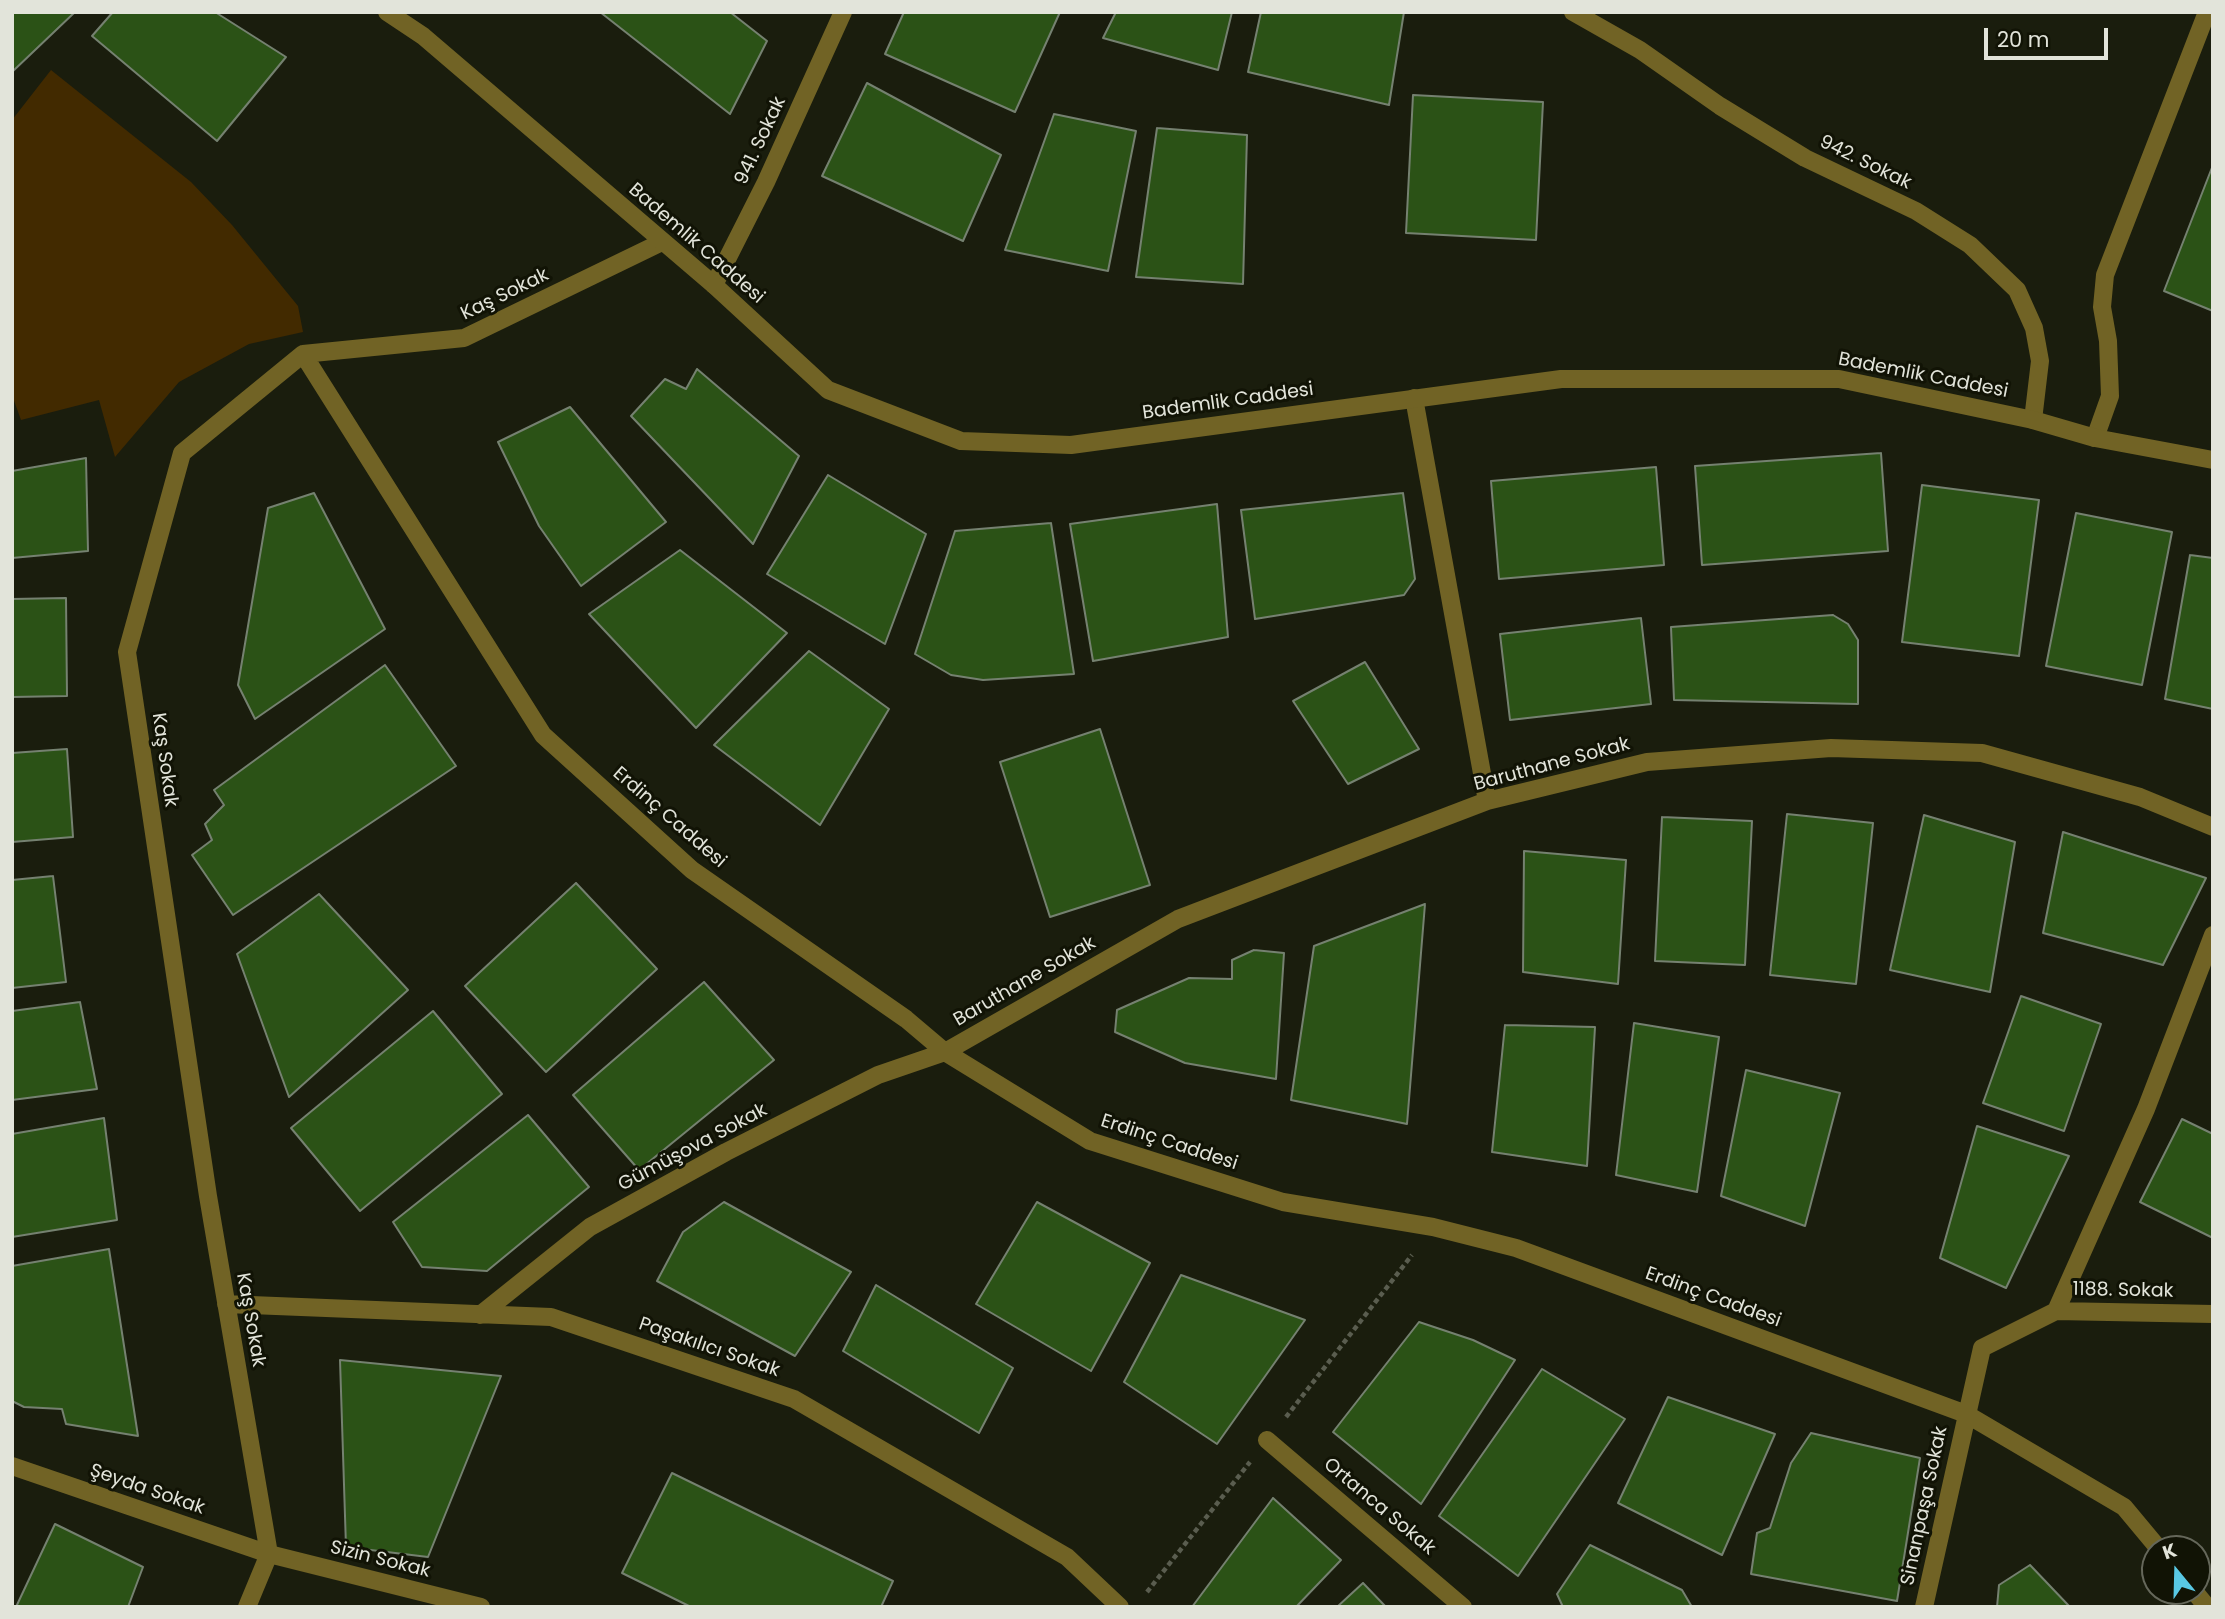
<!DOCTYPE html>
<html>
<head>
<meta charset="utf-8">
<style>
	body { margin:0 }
	#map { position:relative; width:2225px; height:1619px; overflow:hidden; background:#1a1d0d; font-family:Poppins,sans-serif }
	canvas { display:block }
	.frame { position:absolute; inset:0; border:14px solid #e2e4da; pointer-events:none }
	.north { position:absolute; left:2141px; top:1535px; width:70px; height:70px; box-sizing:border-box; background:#111305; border:2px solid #65675a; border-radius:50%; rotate:341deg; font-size:19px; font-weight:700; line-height:28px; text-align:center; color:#e2e4da }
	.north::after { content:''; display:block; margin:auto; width:24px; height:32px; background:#59c8e4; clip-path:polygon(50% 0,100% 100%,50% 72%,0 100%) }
	.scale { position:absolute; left:1984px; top:28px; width:124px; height:32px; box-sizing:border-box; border:4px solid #e2e4da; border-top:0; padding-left:9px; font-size:21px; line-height:24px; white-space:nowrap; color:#e2e4da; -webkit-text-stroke:5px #111305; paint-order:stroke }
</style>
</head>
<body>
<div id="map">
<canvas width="2225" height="1619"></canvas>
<div class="frame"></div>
<div class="north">K</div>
<div class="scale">20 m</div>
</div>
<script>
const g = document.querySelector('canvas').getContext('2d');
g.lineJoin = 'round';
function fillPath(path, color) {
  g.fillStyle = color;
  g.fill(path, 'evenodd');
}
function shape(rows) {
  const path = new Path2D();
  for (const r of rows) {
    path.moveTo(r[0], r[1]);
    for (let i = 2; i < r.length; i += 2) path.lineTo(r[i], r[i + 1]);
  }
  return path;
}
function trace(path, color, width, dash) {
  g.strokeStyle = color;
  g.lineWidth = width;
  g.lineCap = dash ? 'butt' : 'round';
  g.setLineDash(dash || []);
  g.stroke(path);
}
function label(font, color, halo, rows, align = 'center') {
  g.font = font + ' Poppins,sans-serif';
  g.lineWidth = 6;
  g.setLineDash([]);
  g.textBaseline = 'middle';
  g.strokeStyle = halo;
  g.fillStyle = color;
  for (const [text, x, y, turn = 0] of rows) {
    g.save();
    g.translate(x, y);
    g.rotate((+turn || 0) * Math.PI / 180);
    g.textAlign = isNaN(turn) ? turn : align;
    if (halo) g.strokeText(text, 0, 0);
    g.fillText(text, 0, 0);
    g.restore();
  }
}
fillPath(shape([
	[51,70,191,182,232,225,298,306,303,332,249,344,179,382,115,457,99,400,21,420,12,395,12,120]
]), '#422a00');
const building = shape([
	[12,12,75,12,12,72,12,12],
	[113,12,215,12,286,57,217,141,92,36,113,12],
	[600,12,730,12,767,41,730,114,600,12],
	[904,12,1060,12,1015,112,885,54,904,12],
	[1116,12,1232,12,1218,70,1103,38,1116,12],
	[1261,12,1404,12,1389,105,1248,72,1261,12],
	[867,83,1001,155,963,241,822,176,867,83],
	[1413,95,1543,102,1536,240,1406,233,1413,95],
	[1054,114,1136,131,1108,271,1005,250,1054,114],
	[1157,128,1247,135,1243,284,1136,277,1157,128],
	[2213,165,2213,311,2164,291,2213,165],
	[697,369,799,456,753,544,631,416,665,379,686,389,697,369],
	[570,407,666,522,581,586,539,526,498,442,570,407],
	[1881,453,1888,551,1702,565,1695,466,1881,453],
	[86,458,88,551,12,558,12,471,86,458],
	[1656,467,1664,565,1499,579,1491,481,1656,467],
	[828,475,926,534,885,644,767,574,828,475],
	[1922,485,2039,500,2019,656,1902,642,1922,485],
	[314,493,385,629,255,719,238,685,268,508,314,493],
	[1403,493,1415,579,1404,595,1255,619,1241,510,1403,493],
	[1217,504,1228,637,1093,661,1070,524,1217,504],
	[2076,513,2172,532,2142,685,2046,666,2076,513],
	[1051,523,1074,674,983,680,951,675,915,654,955,531,1051,523],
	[680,550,787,633,696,728,589,614,680,550],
	[2190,555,2213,558,2213,709,2165,699,2190,555],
	[66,598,67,696,12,697,12,599,66,598],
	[1833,615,1848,624,1858,640,1858,704,1674,700,1671,627,1833,615],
	[1641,618,1651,704,1510,720,1500,634,1641,618],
	[809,651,889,709,820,825,714,745,809,651],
	[1365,662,1419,749,1348,784,1293,701,1365,662],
	[385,665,456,766,233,915,192,855,212,840,205,824,224,805,214,790,385,665],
	[1100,729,1150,885,1050,917,1000,762,1100,729],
	[67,749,73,837,12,842,12,753,67,749],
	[1787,814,1873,823,1856,984,1770,975,1787,814],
	[1924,815,2015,842,1990,992,1890,970,1924,815],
	[1662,817,1752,821,1745,965,1655,961,1662,817],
	[2063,832,2206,878,2163,965,2043,933,2063,832],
	[1524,851,1626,860,1618,984,1523,972,1524,851],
	[53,876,66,982,12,988,12,880,53,876],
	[576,883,657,969,546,1072,465,986,576,883],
	[319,894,408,990,289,1097,237,954,319,894],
	[1425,904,1407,1124,1291,1100,1314,946,1425,904],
	[1254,950,1284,953,1276,1079,1185,1063,1115,1032,1117,1010,1189,978,1232,979,1232,960,1254,950],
	[704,982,774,1060,639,1170,573,1095,704,982],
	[2021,996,2101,1024,2064,1131,1983,1103,2021,996],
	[80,1002,97,1089,12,1100,12,1011,80,1002],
	[433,1011,502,1094,360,1211,291,1128,433,1011],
	[1634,1023,1719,1037,1697,1192,1616,1175,1634,1023],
	[1505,1025,1595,1027,1587,1166,1492,1152,1505,1025],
	[1746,1070,1840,1093,1805,1226,1721,1196,1746,1070],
	[528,1115,589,1187,487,1271,422,1267,393,1222,528,1115],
	[104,1118,117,1220,12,1237,12,1134,104,1118],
	[2182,1119,2213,1134,2213,1238,2140,1202,2182,1119],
	[1977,1126,2069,1156,2006,1288,1940,1258,1977,1126],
	[724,1202,851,1272,795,1356,657,1281,683,1232,724,1202],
	[1037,1202,1150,1263,1091,1371,976,1304,1037,1202],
	[109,1249,138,1436,66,1424,62,1409,24,1407,12,1401,12,1266,109,1249],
	[1181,1275,1305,1320,1217,1444,1124,1382,1181,1275],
	[876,1285,1013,1368,979,1433,843,1351,876,1285],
	[1419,1322,1473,1340,1515,1360,1421,1504,1333,1432,1419,1322],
	[340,1360,501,1376,428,1557,346,1547,340,1360],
	[1542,1369,1625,1419,1518,1576,1439,1516,1542,1369],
	[1668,1397,1775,1434,1722,1555,1618,1503,1668,1397],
	[1811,1433,1920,1458,1897,1601,1751,1574,1757,1533,1770,1528,1791,1463,1811,1433],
	[672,1473,893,1581,881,1607,691,1607,622,1573,672,1473],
	[1273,1498,1341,1560,1296,1607,1192,1607,1273,1498],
	[55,1524,143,1567,128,1607,16,1607,55,1524],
	[1590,1545,1682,1590,1692,1607,1563,1607,1557,1594,1590,1545],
	[2030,1565,2070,1607,1997,1607,1999,1585,2030,1565],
	[1363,1583,1386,1607,1337,1607,1363,1583]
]);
fillPath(building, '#2b5216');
trace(building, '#758170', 2);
trace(shape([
	[1286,1417,1412,1255],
	[1147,1592,1250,1462]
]), '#5a5d4f', 4.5, [5, 3.5]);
trace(shape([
	[1573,12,1640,50,1720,106,1805,158,1916,211,1970,245,2017,290,2034,328,2040,361,2033,420],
	[714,285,766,182,843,12],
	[303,354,543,735,692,870,906,1019,945,1052,1090,1141,1283,1202,1433,1227,1516,1248,1966,1414,2124,1507,2159,1549],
	[1414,398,1487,801],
	[2095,438,2110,396,2108,341,2102,307,2105,275,2207,12],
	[226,1304,551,1317,794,1399,1067,1557,1120,1607],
	[2056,1311,2146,1109,2213,935],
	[480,1315,590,1227,726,1152,878,1075,945,1052,1178,919,1487,801,1647,762,1831,748,1982,753,2140,797,2213,827],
	[1267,1440,1463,1607],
	[12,1466,269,1554,481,1607],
	[2194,1591,2207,1607],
	[247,1607,269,1554,208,1196,127,652,182,453,303,354,464,338,662,242],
	[1924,1607,1982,1348,2056,1311,2213,1314]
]), '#716325', 18);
trace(shape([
	[387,12,423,36,714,285,828,390,961,441,1071,445,1561,379,1839,379,2033,420,2095,438,2213,460]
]), '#716325', 18);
label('19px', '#e2e4da', '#111305', [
	["941. Sokak",761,141,-65],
	["942. Sokak",1865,163,26],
	["Bademlik Caddesi",696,244,41],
	["Kaş Sokak",505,295,-26],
	["Bademlik Caddesi",1923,376,11],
	["Bademlik Caddesi",1228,402,-8],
	["Kaş Sokak",164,760,82],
	["Baruthane Sokak",1552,765,-15],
	["Erdinç Caddesi",669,818,41],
	["Baruthane Sokak",1025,982,-30],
	["Erdinç Caddesi",1169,1143,18],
	["Gümüşova Sokak",693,1148,-28],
	["1188. Sokak",2123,1291,1],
	["Erdinç Caddesi",1713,1298,20],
	["Kaş Sokak",250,1320,80],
	["Paşakılıcı Sokak",709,1348,19],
	["Şeyda Sokak",147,1490,19],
	["Sinanpaşa Sokak",1925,1506,-78],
	["Ortanca Sokak",1379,1507,40],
	["Sizin Sokak",380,1560,14]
]);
</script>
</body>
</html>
